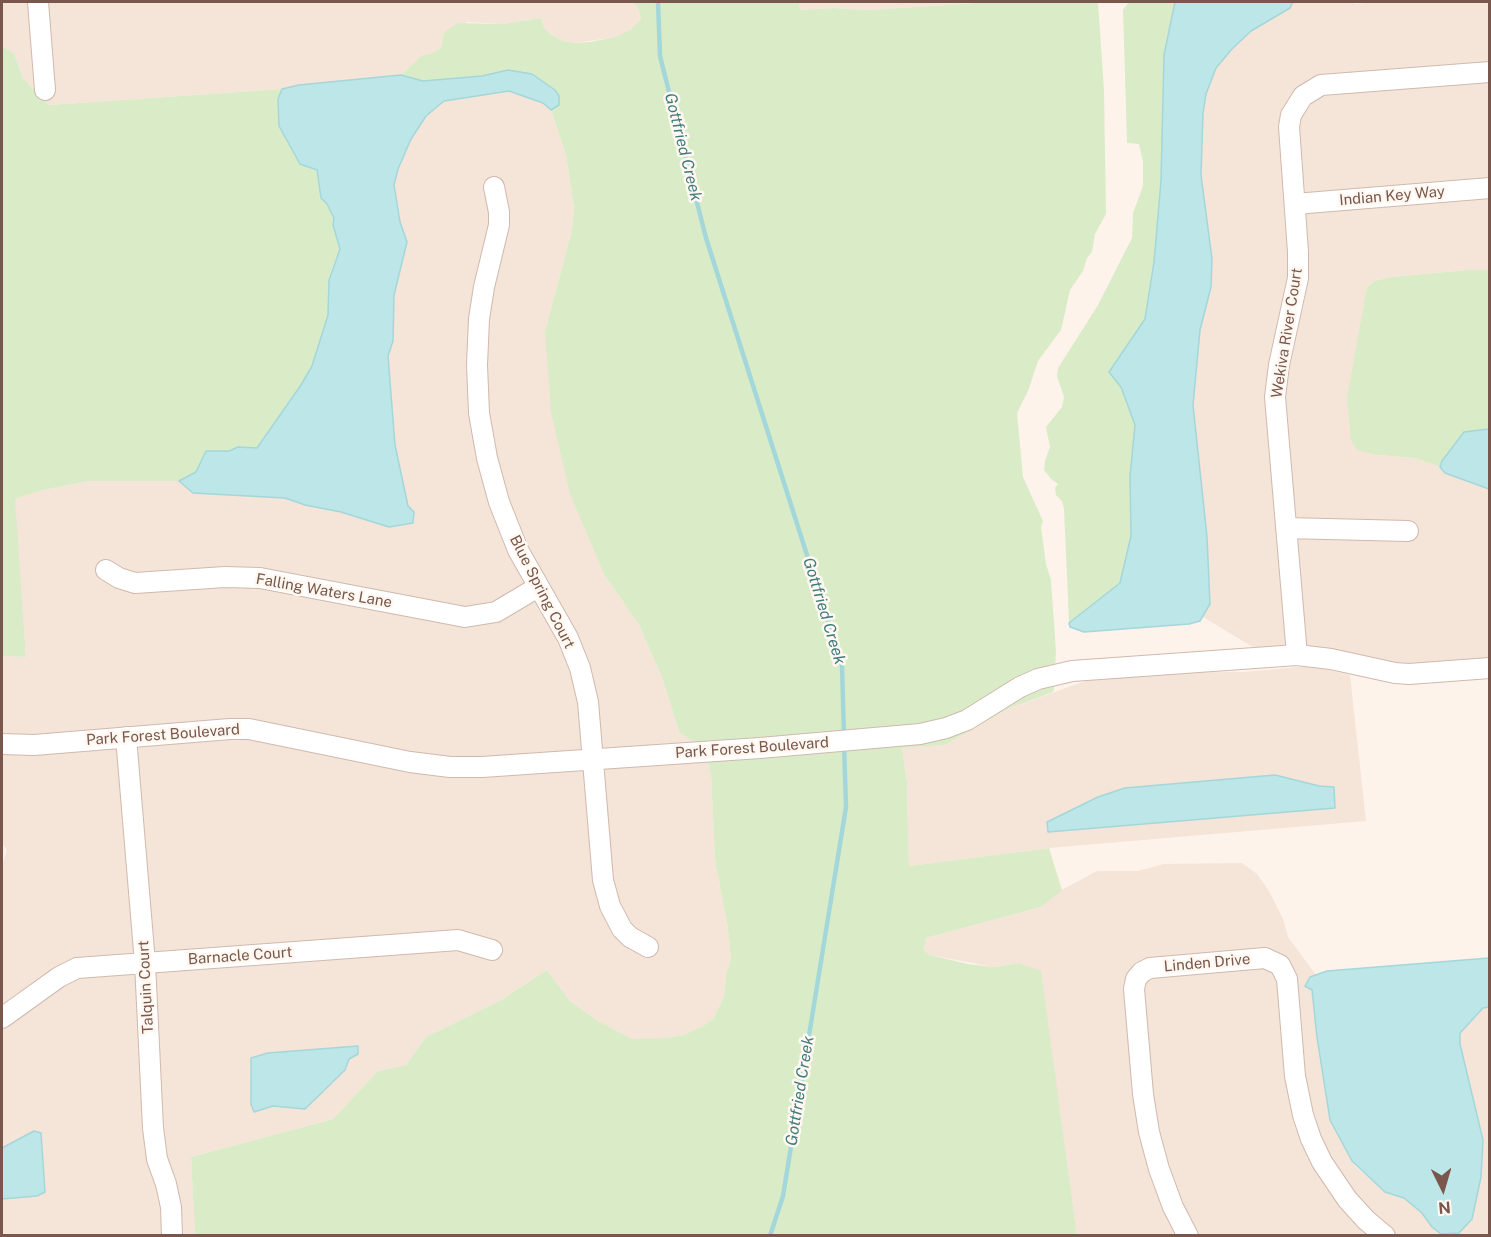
<!DOCTYPE html>
<html>
<head>
<meta charset="utf-8">
<style>
	body { margin:0 }
	#map { position:relative; width:1491px; height:1237px; overflow:hidden; background:#fdf3ea; font-family:"Public Sans",sans-serif }
	canvas { display:block }
	.frame { position:absolute; inset:0; border:3px solid #79574c; pointer-events:none }
	.north { position:absolute; left:1413px; top:1159px; width:60px; height:60px; -webkit-text-stroke:4px #fff8f1; paint-order:stroke; rotate:175deg; font-size:16px; font-weight:700; line-height:24px; text-align:center; color:#79574c }
	.north::after { content:''; display:block; margin:auto; width:21px; height:27px; background:#79574c; clip-path:polygon(50% 0,100% 100%,50% 72%,0 100%) }
</style>
</head>
<body>
<div id="map">
<canvas width="1491" height="1237"></canvas>
<div class="frame"></div>
<div class="north">N</div>
</div>
<script>
const g = document.querySelector('canvas').getContext('2d');
g.lineJoin = 'round';
function fillPath(path, color) {
  g.fillStyle = color;
  g.fill(path, 'evenodd');
}
function shape(rows) {
  const path = new Path2D();
  for (const r of rows) {
    path.moveTo(r[0], r[1]);
    for (let i = 2; i < r.length; i += 2) path.lineTo(r[i], r[i + 1]);
  }
  return path;
}
function trace(path, color, width, dash) {
  g.strokeStyle = color;
  g.lineWidth = width;
  g.lineCap = dash ? 'butt' : 'round';
  g.setLineDash(dash || []);
  g.stroke(path);
}
function label(font, color, halo, rows, align = 'center') {
  g.font = font + ' "Public Sans",sans-serif';
  g.lineWidth = 5;
  g.setLineDash([]);
  g.textBaseline = 'middle';
  g.strokeStyle = halo;
  g.fillStyle = color;
  for (const [text, x, y, turn = 0] of rows) {
    g.save();
    g.translate(x, y);
    g.rotate((+turn || 0) * Math.PI / 180);
    g.textAlign = isNaN(turn) ? turn : align;
    if (halo) g.strokeText(text, 0, 0);
    g.fillText(text, 0, 0);
    g.restore();
  }
}
fillPath(shape([
	[2,2,634,2,639,11,641,19,630,30,616,37,576,43,563,41,550,34,544,27,541,18,502,24,468,22,444,32,441,48,430,54,422,55,401,75,299,85,282,89,49,105,23,78,14,53,2,46],
	[799,2,992,2,868,10,834,8,800,10],
	[1293,2,1351,2,1356,4,1380,2,1489,2,1489,270,1467,270,1391,277,1374,281,1367,287,1361,328,1378,455,1415,458,1440,467,1445,473,1489,489,1489,670,1415,677,1251,646,1203,617,1210,604,1193,405,1200,330,1211,287,1212,259,1201,175,1203,113,1206,94,1216,68,1232,50,1251,31,1289,8],
	[509,91,543,103,551,110,566,155,574,208,572,230,545,331,605,576,638,623,663,680,679,732,704,749,711,776,715,860,728,929,731,959,726,974,724,996,713,1019,703,1026,683,1035,666,1038,632,1040,598,1021,570,1001,547,970,501,1000,426,1037,406,1065,378,1071,333,1119,191,1157,195,1235,2,1235,2,1199,37,1196,41,1152,41,1133,34,1131,2,1148,2,865,7,850,2,844,2,656,26,657,14,499,39,491,88,481,179,481,193,493,285,498,305,505,341,512,389,527,408,506,395,445,388,356,393,341,394,295,407,242,400,222,395,199,394,185,398,169,411,139,426,116,444,101],
	[358,1054,349,1059,326,1089,305,1109,273,1106,255,1111,251,1105,250,1067,251,1058],
	[1310,666,1350,675,1366,821,1049,848,909,866,907,782,902,747,945,745,1010,708,1108,673,1244,672],
	[1275,775,1319,786,1334,787,1335,808,1048,831,1047,822,1098,797,1125,788],
	[1242,863,1257,874,1269,891,1283,919,1288,937,1316,975,1310,977,1317,1037,1330,1120,1354,1165,1385,1192,1404,1198,1423,1214,1432,1227,1472,1219,1481,1177,1479,1119,1460,1052,1460,1033,1483,1008,1489,1007,1489,1235,1077,1235,1057,1091,1019,963,994,967,930,955,924,952,926,938,1041,907,1056,893,1097,871,1138,871,1164,864]
]), '#f5e4d8');
fillPath(shape([
	[634,2,799,2,800,10,834,8,868,10,992,2,1098,2,1104,90,1106,214,1095,234,1092,252,1087,258,1083,271,1070,290,1061,330,1038,361,1028,391,1017,413,1023,477,1043,521,1041,527,1046,564,1051,580,1056,652,1054,689,1053,692,1010,708,945,745,902,748,907,782,909,866,1049,848,1062,890,1041,907,926,938,924,951,930,955,968,964,994,967,1019,963,1041,971,1077,1235,195,1235,191,1157,333,1119,378,1071,406,1065,426,1037,501,1000,547,970,570,1001,598,1021,632,1039,666,1038,683,1035,703,1026,713,1019,724,996,726,974,731,959,728,929,715,860,711,776,704,749,679,732,663,680,638,623,605,576,570,494,551,412,545,331,572,230,574,208,566,155,551,110,559,105,508,70,482,76,423,81,401,75,422,55,430,54,441,48,444,32,458,23,502,24,541,18,544,27,550,34,563,41,576,43,590,42,615,37,630,30,641,19,639,11],
	[1129,2,1175,2,1164,55,1161,181,1154,262,1145,319,1110,372,1121,387,1135,425,1130,476,1131,536,1120,583,1069,623,1064,509,1062,501,1056,495,1055,488,1058,484,1051,479,1044,470,1045,461,1050,447,1046,427,1062,407,1064,397,1057,376,1058,368,1098,305,1132,238,1133,213,1143,186,1143,162,1139,144,1127,143,1123,10],
	[2,46,14,53,23,78,49,105,282,89,278,99,279,126,300,163,317,170,321,198,327,204,334,218,333,225,340,249,332,268,329,280,328,315,312,366,301,385,257,448,238,447,229,451,206,451,196,472,179,481,88,481,39,491,15,499,26,657,2,656],
	[1467,270,1489,270,1489,429,1464,432,1442,461,1440,467,1415,458,1378,455,1357,450,1351,440,1347,398,1367,287,1374,281,1391,277]
]), '#daecc7');
const water = shape([
	[1175,2,1293,2,1290,8,1251,31,1232,49,1216,68,1206,94,1203,113,1201,175,1212,259,1211,287,1200,330,1193,405,1207,537,1210,604,1200,621,1189,624,1084,632,1070,627,1069,623,1120,583,1131,536,1130,476,1135,425,1121,387,1109,372,1145,319,1154,262,1161,181,1164,55,1175,2],
	[508,70,532,74,555,90,559,96,559,105,551,110,543,103,509,91,444,101,426,116,411,139,398,169,394,185,400,222,407,242,394,295,393,341,388,356,395,445,408,506,414,512,413,523,389,527,341,512,305,505,285,498,193,493,179,481,196,472,206,451,229,451,238,447,257,448,301,385,312,366,328,315,329,280,340,249,333,225,334,218,327,204,321,198,317,170,300,164,279,126,278,99,282,89,299,85,401,75,423,81,482,76,508,70],
	[1489,429,1489,489,1445,473,1440,467,1442,461,1464,432,1489,429],
	[1275,775,1319,786,1334,787,1335,808,1048,832,1047,822,1098,797,1125,788,1275,775],
	[1489,958,1489,1007,1483,1008,1460,1033,1460,1044,1483,1140,1481,1177,1472,1219,1459,1233,1441,1234,1432,1227,1422,1213,1404,1198,1385,1192,1352,1161,1330,1120,1317,1037,1312,990,1305,986,1310,977,1327,971,1489,958],
	[358,1046,358,1054,349,1059,345,1070,305,1109,273,1106,254,1112,251,1104,251,1058,268,1053,358,1046],
	[34,1131,41,1133,45,1192,37,1196,2,1199,2,1148,34,1131]
]);
fillPath(water, '#bde6e8');
trace(water, '#a3d7da', 1.5);
trace(shape([
	[658,2,660,56,706,238,842,665,844,736],
	[770,1236,783,1196,846,807,844,744]
]), '#a3d7da', 4.5);
const minor = shape([
	[38,2,45,90],
	[494,187,499,212,499,225,484,287,479,319,477,365,479,413,487,458,499,502,518,550,568,638,580,668,588,702,603,880,610,906,622,929,630,937,648,947],
	[1295,204,1490,188],
	[1286,528,1408,531],
	[106,570,119,578,135,583,225,577,260,578,465,617,496,612,538,587],
	[1297,655,1275,397,1279,365,1298,278,1298,252,1289,127,1291,115,1303,96,1321,85,1490,72],
	[126,737,145,963,153,1128,157,1159,166,1184,171,1207,172,1236],
	[2,744,34,745,230,729,249,729,410,762,450,767,482,767,760,748,920,734,946,728,967,720,1020,687,1038,679,1072,671,1297,655,1331,659,1395,673,1409,674,1490,668],
	[2,1018,59,977,77,968,458,940,492,950],
	[1188,1236,1173,1207,1159,1169,1149,1132,1143,1094,1134,989,1136,979,1142,972,1150,968,1265,958,1280,965,1287,979,1295,1076,1303,1115,1311,1139,1322,1162,1347,1199,1366,1220,1385,1236]
]);
trace(minor, '#d0b9ae', 22);
trace(minor, '#fff', 20);
label('15px', '#79574c', '#fff8f1', [
	["Indian Key Way",1392,196,-5],
	["Wekiva River Court",1287,333,-81],
	["Falling Waters Lane",324,591,10],
	["Blue Spring Court",542,592,63],
	["Park Forest Boulevard",163,735,-4],
	["Park Forest Boulevard",752,748,-4],
	["Barnacle Court",240,956,-4],
	["Linden Drive",1207,963,-5],
	["Talquin Court",146,987,-93]
]);
label('italic 16px', '#3f7b7e', '#fff8f1', [
	["Gottfried Creek",683,147,76],
	["Gottfried Creek",824,611,73],
	["Gottfried Creek",800,1091,-81]
]);
</script>
</body>
</html>
